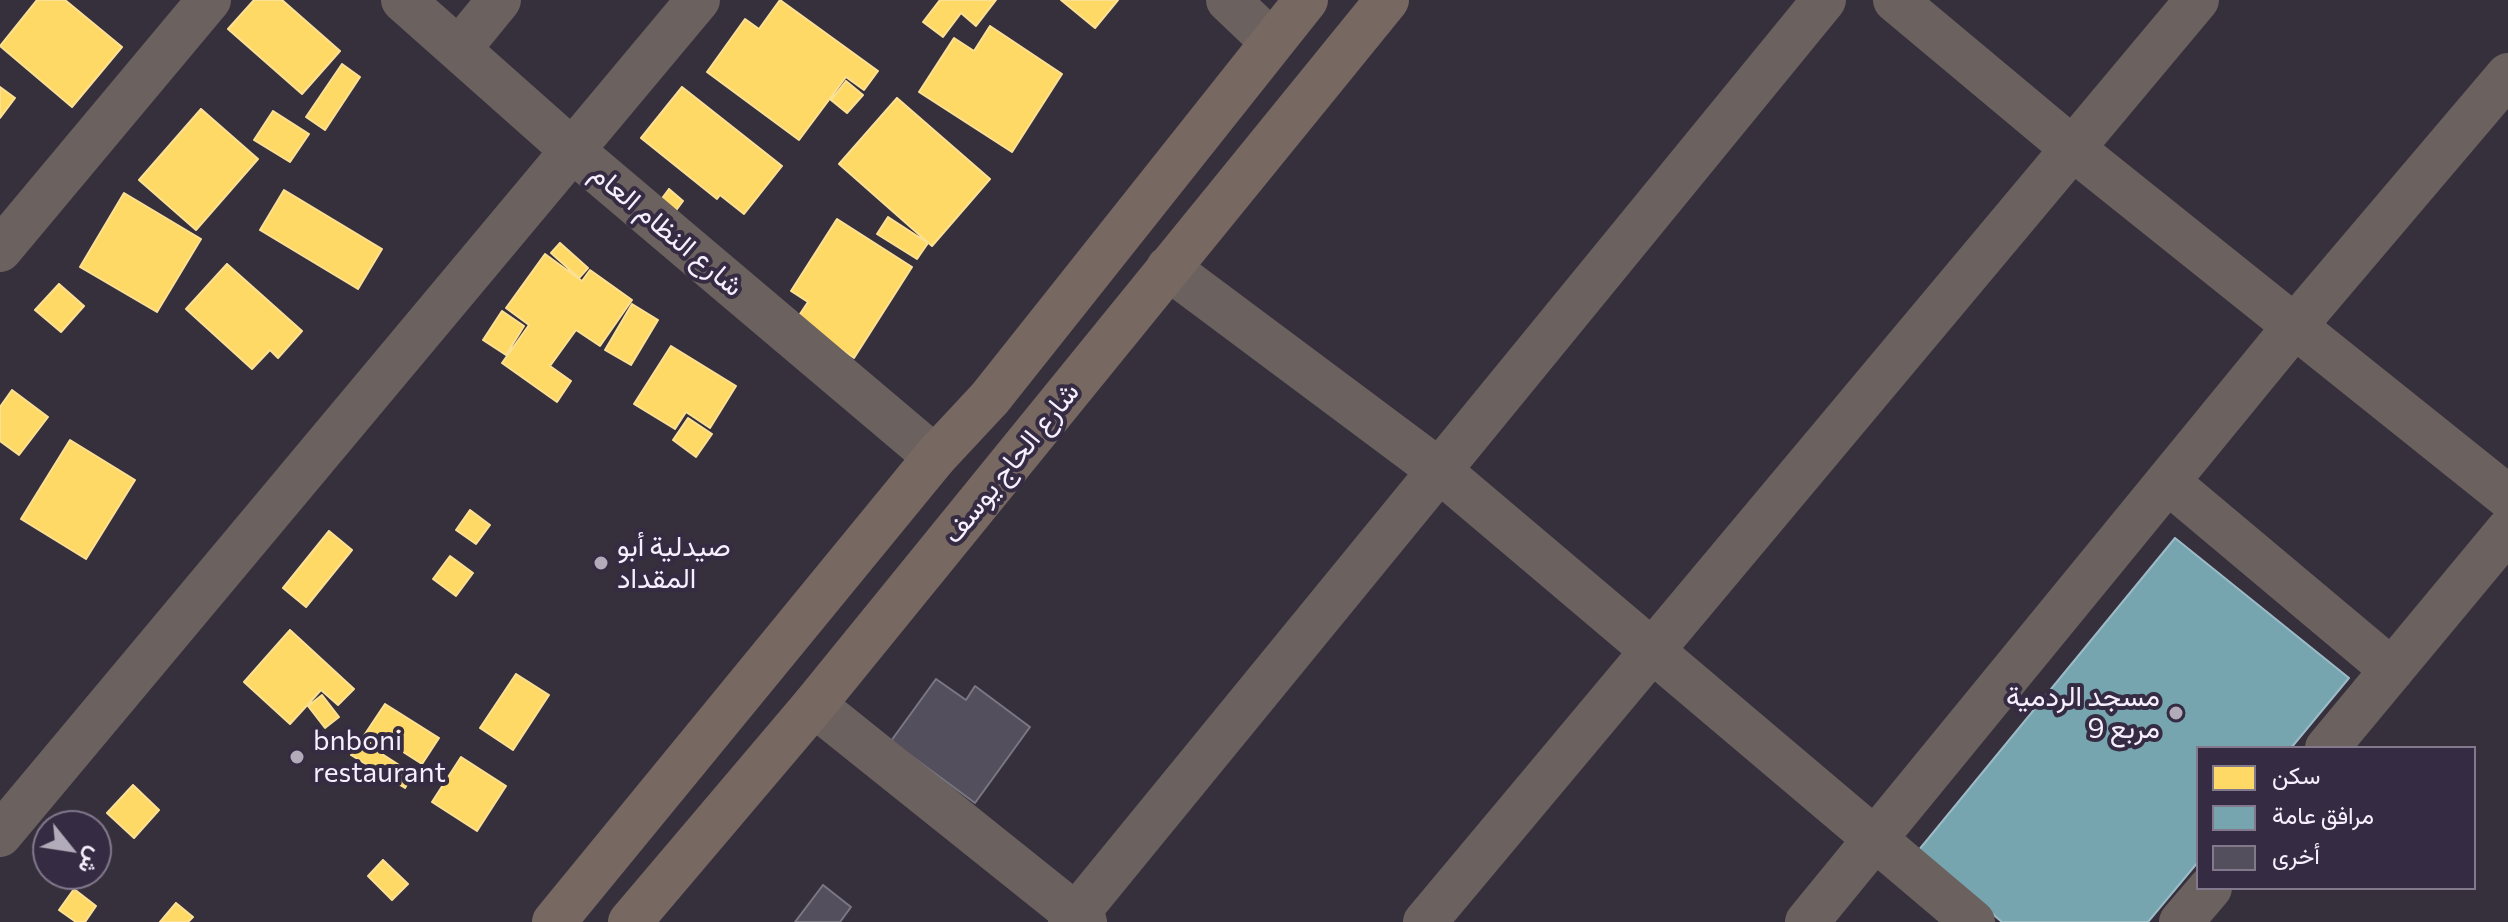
<!DOCTYPE html>
<html>
<head>
<meta charset="utf-8">
<style>
	body { margin:0 }
	#map { position:relative; width:2508px; height:922px; overflow:hidden; background:#36303d; font-family:Commissioner,Vazirmatn,sans-serif }
	canvas { display:block }
	.legend { position:absolute; left:2196px; top:746px; width:280px; height:144px; box-sizing:border-box; background:#352b42; border:2px solid #82798d; margin:0; padding:10px 14px; list-style:none; font-size:24px; color:#f5effe }
	.legend li { display:flex; align-items:center; gap:16px; height:40px }
	.legend b { width:40px; border:2px solid #82798d }
	.north { position:absolute; left:32px; top:810px; width:80px; height:80px; box-sizing:border-box; background:#352b42; border:2px solid #82798d; border-radius:50%; rotate:120deg; font-size:22px; font-weight:700; line-height:32px; text-align:center; color:#f5effe }
	.north::after { content:''; display:block; margin:auto; width:28px; height:36px; background:#b2acba; clip-path:polygon(50% 0,100% 100%,50% 72%,0 100%) }
</style>
</head>
<body>
<div id="map">
<canvas width="2508" height="922"></canvas>
<ul class="legend">
<li><b style="height:22px;background:#ffd966"></b>سكن</li>
<li><b style="height:22px;background:#76a5af"></b>مرافق عامة</li>
<li><b style="height:22px;background:#544f5d"></b>أخرى</li>
</ul>
<div class="north">ش</div>
</div>
<script>
const g = document.querySelector('canvas').getContext('2d');
g.lineJoin = 'round';
function fillPath(path, color) {
  g.fillStyle = color;
  g.fill(path, 'evenodd');
}
function shape(rows) {
  const path = new Path2D();
  for (const r of rows) {
    path.moveTo(r[0], r[1]);
    for (let i = 2; i < r.length; i += 2) path.lineTo(r[i], r[i + 1]);
  }
  return path;
}
function trace(path, color, width, dash) {
  g.strokeStyle = color;
  g.lineWidth = width;
  g.lineCap = dash ? 'butt' : 'round';
  g.setLineDash(dash || []);
  g.stroke(path);
}
function label(font, color, halo, rows, align = 'center') {
  g.font = font + ' Commissioner,Vazirmatn,sans-serif';
  g.lineWidth = 8;
  g.setLineDash([]);
  g.textBaseline = 'middle';
  g.strokeStyle = halo;
  g.fillStyle = color;
  for (const [text, x, y, turn = 0] of rows) {
    g.save();
    g.translate(x, y);
    g.rotate((+turn || 0) * Math.PI / 180);
    g.textAlign = isNaN(turn) ? turn : align;
    if (halo) g.strokeText(text, 0, 0);
    g.fillText(text, 0, 0);
    g.restore();
  }
}
const homes = shape([
	[37,0,65,0,122,47,72,107,0,46,37,0],
	[254,0,282,0,340,51,302,94,228,29,254,0],
	[780,0,878,71,864,90,846,77,799,140,707,72,745,19,759,29,780,0],
	[940,0,996,0,976,26,961,13,943,37,923,22,940,0],
	[1061,0,1118,0,1095,28,1061,0],
	[990,26,1062,74,1012,152,919,92,954,38,974,51,990,26],
	[342,64,360,77,325,130,306,117,342,64],
	[846,81,863,95,847,113,831,100,846,81],
	[0,87,15,98,0,118,0,87],
	[682,87,782,166,744,214,720,195,717,199,641,138,682,87],
	[897,98,990,179,932,246,839,164,897,98],
	[201,109,258,159,196,230,139,180,201,109],
	[273,111,309,134,290,162,254,140,273,111],
	[669,189,683,201,663,228,648,217,669,189],
	[284,190,382,249,358,289,260,230,284,190],
	[124,193,201,239,157,312,80,267,124,193],
	[888,217,928,243,917,259,877,234,888,217],
	[837,219,912,267,854,358,796,320,808,302,791,291,837,219],
	[560,243,588,268,579,278,551,253,560,243],
	[545,254,582,281,590,270,632,300,600,346,576,330,550,366,571,381,557,402,502,363,529,325,506,308,545,254],
	[227,264,302,331,278,358,270,350,252,369,186,309,227,264],
	[59,284,84,306,61,332,35,310,59,284],
	[632,304,658,320,631,365,605,350,632,304],
	[502,311,524,326,506,355,483,340,502,311],
	[671,346,736,386,710,428,686,412,675,429,634,404,671,346],
	[12,390,48,417,19,455,0,441,0,407,12,390],
	[688,418,712,434,696,457,673,440,688,418],
	[70,440,135,480,86,559,21,519,70,440],
	[470,510,490,525,476,544,456,530,470,510],
	[329,531,352,550,306,607,283,588,329,531],
	[450,556,473,573,456,596,433,579,450,556],
	[290,630,354,689,338,705,321,690,290,724,244,682,290,630],
	[516,674,549,695,513,750,480,728,516,674],
	[322,695,339,717,325,728,308,706,322,695],
	[385,704,439,738,422,764,386,741,379,752,413,774,405,788,351,755,385,704],
	[461,757,506,786,477,831,432,802,461,757],
	[133,785,159,810,134,838,107,813,133,785],
	[383,860,408,884,392,900,368,876,383,860],
	[74,889,96,906,85,922,76,922,59,910,74,889],
	[176,903,193,917,188,922,160,922,176,903]
]);
fillPath(homes, '#ffd966');
trace(homes, '#fce094', 2);
const public = shape([
	[2175,538,2349,678,2291,748,2198,748,2198,862,2148,922,2002,922,1918,851,2175,538]
]);
fillPath(public, '#76a5af');
trace(public, '#9cbbc7', 2);
const building = shape([
	[936,679,966,700,975,686,1030,727,975,803,891,741,936,679],
	[823,885,851,907,840,922,795,922,823,885]
]);
fillPath(building, '#544f5d');
trace(building, '#7b7782', 2);
trace(shape([
	[403,0,572,150,935,457],
	[1228,0,1271,41],
	[1895,0,2072,148,2508,497],
	[459,49,499,0],
	[0,250,209,0],
	[1168,268,1440,471,1973,922],
	[2168,482,2392,670],
	[814,705,1085,922],
	[2327,748,2508,530],
	[0,835,698,0],
	[1070,922,1824,0],
	[1425,922,2197,0],
	[1807,922,2294,327,2508,75],
	[2181,922,2210,888]
]), '#6b615e', 44);
trace(shape([
	[554,922,935,457,990,398,1306,0],
	[630,922,814,705,1387,0]
]), '#776862', 44);
for (const [x, y, r, color] of [
	[601,563,8,"#b2acba"],
	[2176,713,8,"#b2acba"],
	[297,757,8,"#b2acba"]
]) {
  const dot = new Path2D();
  dot.arc(x, y, r, 0, 2 * Math.PI);
  g.fillStyle = color;
  g.fill(dot);
  trace(dot, '#352b42', 3);
}
label('28px', '#f5effe', '#352b42', [
	["شارع النظام العام",667,230,40],
	["شارع الحاج يوسف",1011,463,-51]
]);
label('28px', '#f5effe', '#352b42', [
	["صيدلية أبو",617,547],
	["المقداد",617,579],
	["مسجد الردمية",2160,697,"right"],
	["مربع 9",2160,729,"right"],
	["bnboni",313,741],
	["restaurant",313,773]
], 'left');
</script>
</body>
</html>
